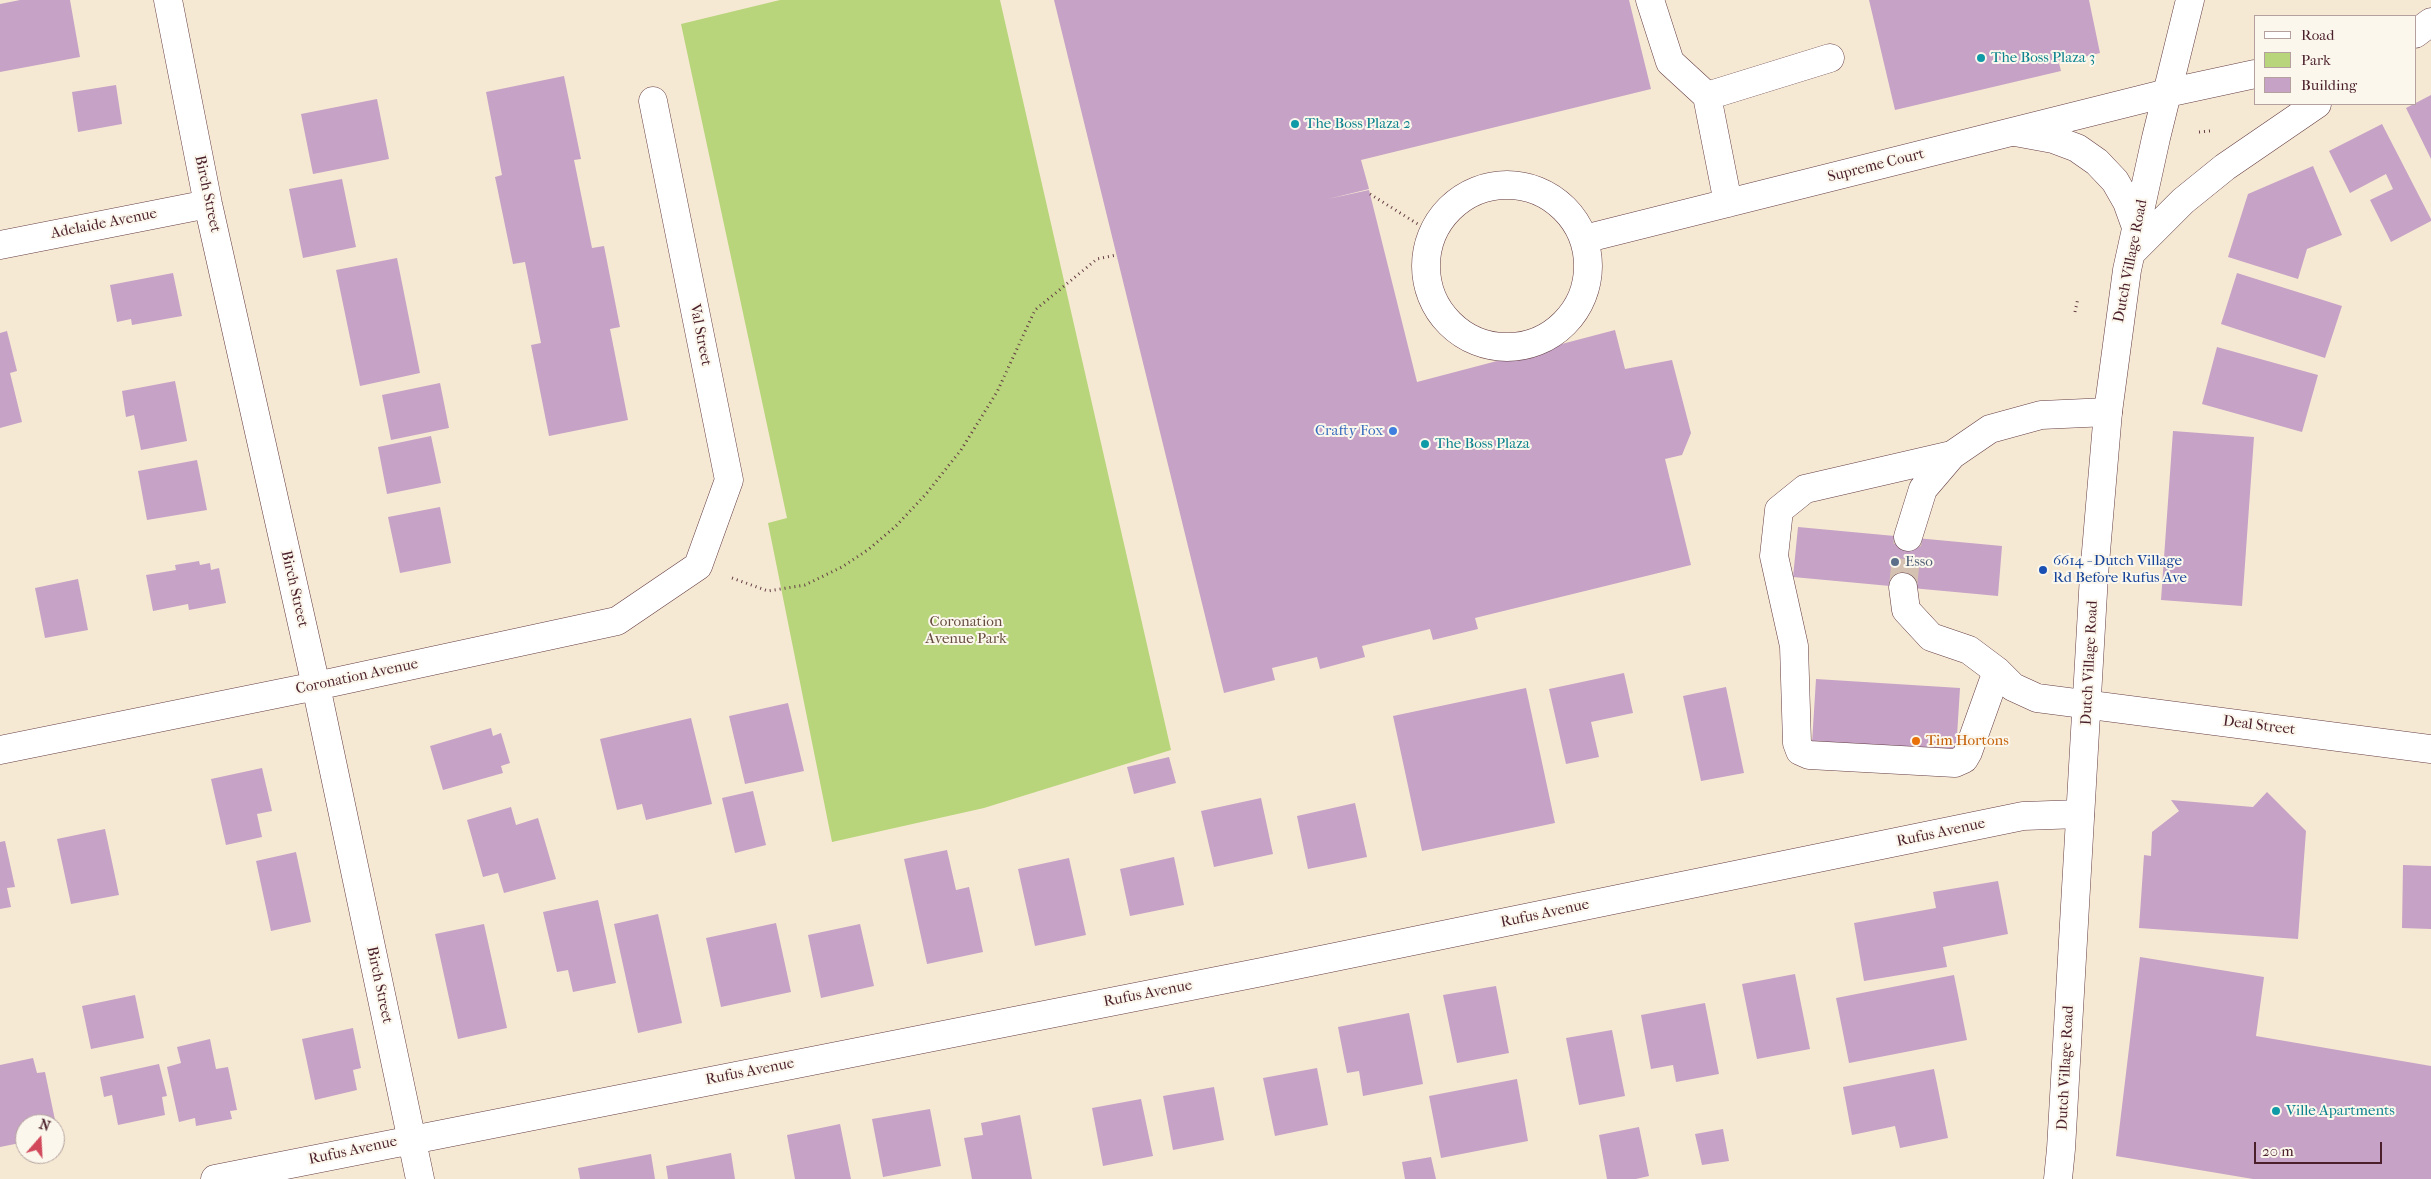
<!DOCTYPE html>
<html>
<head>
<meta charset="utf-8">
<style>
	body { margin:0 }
	#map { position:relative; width:2431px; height:1179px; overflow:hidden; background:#f6e9d3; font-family:"IM FELL French Canon",serif }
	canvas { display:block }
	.legend { position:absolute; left:2254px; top:15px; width:162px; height:90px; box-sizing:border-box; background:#fbf7ec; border:1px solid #b4a19f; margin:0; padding:6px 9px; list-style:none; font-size:15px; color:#4a1f2b }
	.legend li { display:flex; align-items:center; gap:10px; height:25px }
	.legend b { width:25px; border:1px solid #b4a19f }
	.north { position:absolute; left:15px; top:1114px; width:50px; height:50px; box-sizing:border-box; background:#fbf7ec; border:1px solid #b4a19f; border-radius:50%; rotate:19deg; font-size:14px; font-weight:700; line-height:20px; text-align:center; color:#4a1f2b }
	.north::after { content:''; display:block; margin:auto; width:18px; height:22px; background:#d1495b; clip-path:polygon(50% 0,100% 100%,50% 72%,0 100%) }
	.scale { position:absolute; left:2254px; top:1142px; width:128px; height:22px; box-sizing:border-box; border:2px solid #4a1f2b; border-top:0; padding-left:6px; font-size:15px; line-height:18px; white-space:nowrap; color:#4a1f2b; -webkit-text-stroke:4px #fbf7ec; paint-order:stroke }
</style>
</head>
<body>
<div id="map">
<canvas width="2431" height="1179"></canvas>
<ul class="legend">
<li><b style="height:6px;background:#fff"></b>Road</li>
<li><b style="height:14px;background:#b8d57b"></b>Park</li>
<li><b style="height:14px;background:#c6a2c6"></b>Building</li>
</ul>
<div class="north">N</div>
<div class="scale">20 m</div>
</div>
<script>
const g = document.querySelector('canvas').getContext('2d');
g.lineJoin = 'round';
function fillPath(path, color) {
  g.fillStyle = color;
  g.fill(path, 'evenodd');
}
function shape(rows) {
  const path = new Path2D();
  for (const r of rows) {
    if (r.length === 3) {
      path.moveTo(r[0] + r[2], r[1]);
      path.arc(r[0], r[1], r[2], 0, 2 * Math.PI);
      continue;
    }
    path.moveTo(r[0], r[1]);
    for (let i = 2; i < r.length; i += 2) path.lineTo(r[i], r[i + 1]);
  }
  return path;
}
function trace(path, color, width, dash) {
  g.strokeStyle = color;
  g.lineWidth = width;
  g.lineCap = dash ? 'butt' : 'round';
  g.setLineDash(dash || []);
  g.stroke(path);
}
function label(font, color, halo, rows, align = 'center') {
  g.font = font + ' "IM FELL French Canon",serif';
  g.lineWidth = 4;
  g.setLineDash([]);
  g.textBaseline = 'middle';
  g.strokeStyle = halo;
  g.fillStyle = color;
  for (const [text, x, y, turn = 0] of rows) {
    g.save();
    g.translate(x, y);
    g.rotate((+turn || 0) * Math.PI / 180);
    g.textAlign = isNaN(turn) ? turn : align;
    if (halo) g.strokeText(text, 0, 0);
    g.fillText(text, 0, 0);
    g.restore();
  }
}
fillPath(shape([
	[780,0,1000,0,1171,750,984,808,832,842,768,523,787,518,681,24]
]), '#b8d57b');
fillPath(shape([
	[20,0,70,0,80,57,0,72,0,4],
	[1054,0,1629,0,1651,89,1361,160,1369,189,1328,199,1369,190,1417,382,1615,330,1625,369,1672,360,1691,433,1682,455,1665,459,1691,565,1475,618,1478,629,1433,640,1430,629,1362,646,1365,657,1320,669,1317,657,1272,668,1275,680,1224,693],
	[1869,0,2089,0,2100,53,2059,63,2061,71,1895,110],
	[564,76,581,159,574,160,592,248,604,246,620,327,610,329,628,420,549,436,531,345,541,343,525,262,513,264,495,177,502,175,486,92],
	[116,85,122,124,78,132,72,92],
	[2431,95,2431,159,2406,108],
	[377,99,389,159,313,174,301,114],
	[2382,124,2431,219,2431,221,2391,242,2370,200,2393,189,2386,174,2350,193,2329,151],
	[2313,166,2342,235,2307,249,2298,279,2228,257,2248,194],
	[342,179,356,247,303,258,289,189],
	[397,258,420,373,360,386,336,270],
	[173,273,182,316,132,325,131,319,117,322,110,285],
	[2237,273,2342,306,2325,358,2221,324],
	[7,331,17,371,10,373,22,422,0,428,0,333],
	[2217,347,2318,375,2302,432,2202,404],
	[175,381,187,441,141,450,134,415,126,417,122,391],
	[440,383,449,428,391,440,382,395],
	[2173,431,2254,437,2242,606,2161,600],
	[431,436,441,483,387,494,378,447],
	[197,460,207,510,147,520,138,471],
	[440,507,451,563,400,573,388,517],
	[1798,527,2002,546,1998,596,1793,577],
	[199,561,200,565,210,563,211,570,219,568,226,603,189,610,188,604,153,611,146,575,176,570,175,565],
	[78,579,88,630,45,638,35,588],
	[1624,673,1633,713,1591,722,1599,757,1566,764,1549,689],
	[1816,679,1960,688,1956,752,1812,743],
	[1726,687,1744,773,1701,781,1683,696],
	[1526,688,1555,823,1422,851,1393,716],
	[788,703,804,771,745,784,729,716],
	[691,718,712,804,646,820,642,804,617,810,600,739],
	[491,728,493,736,501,733,510,763,501,766,503,773,443,790,430,746],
	[1169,757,1176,783,1134,794,1127,767],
	[262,768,272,811,257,814,262,837,226,845,211,779],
	[753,791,766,845,735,853,722,798],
	[2267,792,2306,831,2298,939,2139,928,2144,855,2151,856,2152,832,2179,811,2171,800,2253,807],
	[1261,798,1273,854,1214,867,1201,811],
	[1355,803,1367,857,1308,869,1297,816],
	[511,807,516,825,538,818,556,879,504,893,498,873,483,877,467,820],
	[105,829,119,895,71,904,57,839],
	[5,841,15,887,7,888,11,907,0,909,0,842],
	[947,850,956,890,969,887,983,952,927,964,904,859],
	[296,852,311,922,271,931,256,861],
	[1174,857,1184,905,1130,916,1120,869],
	[1069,858,1086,935,1035,946,1018,869],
	[2403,865,2431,866,2431,929,2402,928],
	[1998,881,2008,934,1943,947,1947,967,1864,981,1854,923,1936,908,1933,892],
	[598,900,616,983,573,992,568,970,557,972,543,912],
	[658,914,682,1023,638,1033,614,924],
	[776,923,791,992,721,1007,706,938],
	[484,924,507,1028,458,1039,435,934],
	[860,924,874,986,821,998,808,935],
	[2140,957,2264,977,2256,1036,2431,1066,2431,1179,2253,1179,2116,1156],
	[1795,974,1810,1049,1757,1059,1742,984],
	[1954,975,1967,1040,1849,1063,1836,998],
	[1496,986,1509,1053,1457,1063,1443,995],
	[135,995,144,1038,91,1049,82,1006],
	[1705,1003,1719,1074,1676,1082,1673,1065,1651,1069,1641,1015],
	[1409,1013,1423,1084,1363,1096,1359,1071,1347,1073,1338,1027],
	[353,1028,361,1068,353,1070,357,1090,315,1100,302,1039],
	[1612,1030,1625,1096,1579,1105,1566,1038],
	[210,1039,216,1069,228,1067,237,1110,230,1111,232,1119,196,1126,195,1118,179,1122,167,1067,181,1063,177,1047],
	[33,1058,37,1073,45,1072,55,1120,48,1121,48,1124,25,1124,25,1142,0,1147,0,1065],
	[159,1064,167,1096,162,1097,165,1115,118,1125,112,1095,104,1097,100,1077],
	[1317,1068,1328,1125,1275,1136,1263,1078],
	[1934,1069,1948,1138,1900,1148,1895,1126,1852,1135,1843,1087],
	[1517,1079,1528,1141,1441,1158,1429,1096],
	[1214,1087,1224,1140,1173,1150,1163,1096],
	[1141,1099,1153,1156,1103,1166,1092,1108],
	[930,1109,941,1166,883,1177,872,1119],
	[1020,1115,1032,1179,972,1179,964,1138,983,1135,981,1123],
	[840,1124,851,1179,795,1179,787,1135],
	[1639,1127,1649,1176,1636,1179,1607,1179,1599,1135],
	[1723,1129,1729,1161,1702,1165,1695,1134],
	[731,1153,735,1179,668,1179,666,1166],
	[651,1154,655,1179,580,1179,578,1168],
	[1431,1157,1436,1179,1405,1179,1402,1162]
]), '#c6a2c6');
trace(shape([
	[1903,587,1908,537]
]), '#d4c1b1', 28, [28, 14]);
const minor = shape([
	[168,0,208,204,316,686,420,1179],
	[1650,0,1670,62,1707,96,1728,203],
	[1707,96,1830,58],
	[1507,266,81],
	[1584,239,2167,93],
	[0,245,208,204],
	[1952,455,1805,489,1779,510,1774,556,1794,646,1797,743,1800,751,1809,755,1955,763,1964,759,1968,752,1997,671],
	[1908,537,1923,489,1952,455,1990,429,2041,415,2108,412],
	[1903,587,1906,610,1931,637,1969,650,1997,671,2013,687,2037,698,2431,749],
	[0,750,316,686,617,621,698,566,729,480,653,101],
	[215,1179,1262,972,2023,816,2080,814]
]);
const major = shape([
	[2415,34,2431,22],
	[2167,93,2255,74],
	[2015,132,2053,139,2077,148,2097,162,2115,181,2127,202,2136,227],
	[2131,253,2183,201,2225,167,2317,104],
	[2058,1179,2061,1149,2094,575,2108,412,2127,270,2156,138,2190,0]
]);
trace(minor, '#643d44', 29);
trace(major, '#643d44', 29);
trace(shape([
	[2199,132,2210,131],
	[1370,194,1432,233],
	[2075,312,2078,298],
	[732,578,768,591,805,585,842,567,869,549,896,526,926,494,961,450,997,392,1035,310,1097,259,1116,255]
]), '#643d44', 3, [1, 4]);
trace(minor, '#fff', 28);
trace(major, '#fff', 28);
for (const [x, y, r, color] of [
	[1981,58,5,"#0f9aa8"],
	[1295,124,5,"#0f9aa8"],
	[1393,431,5,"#3f7fe0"],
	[1425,444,5,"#0f9aa8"],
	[1895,562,5,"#5c6f8a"],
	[2043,570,5,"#1a4fb4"],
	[1916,741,5,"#e8710a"],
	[2276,1111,5,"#0f9aa8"]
]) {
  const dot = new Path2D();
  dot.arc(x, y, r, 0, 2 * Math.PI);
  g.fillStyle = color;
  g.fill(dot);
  trace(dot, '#fbf7ec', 2);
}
label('15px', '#0d838f', '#fbf7ec', [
	["The Boss Plaza 3",1991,58],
	["The Boss Plaza 2",1305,124],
	["The Boss Plaza",1435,444],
	["Ville Apartments",2286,1111]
], 'left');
label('15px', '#4a1f2b', '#fbf7ec', [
	["Supreme Court",1876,166,-14],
	["Birch Street",207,194,78],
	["Adelaide Avenue",104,224,-11],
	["Dutch Village Road",2131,261,-79],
	["Val Street",700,335,79],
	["Birch Street",294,589,77],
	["Dutch Village Road",2090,663,-87],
	["Coronation Avenue",357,677,-12],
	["Deal Street",2259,726,7],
	["Rufus Avenue",1941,833,-12],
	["Rufus Avenue",1545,914,-12],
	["Birch Street",379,985,78],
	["Rufus Avenue",1148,994,-11],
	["Dutch Village Road",2066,1068,-87],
	["Rufus Avenue",750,1072,-11],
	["Rufus Avenue",353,1151,-12]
]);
label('15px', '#366cbe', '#fbf7ec', [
	["Crafty Fox",1383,431]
], 'right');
label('15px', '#164399', '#fbf7ec', [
	["6614 - Dutch Village",2053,561],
	["Rd Before Rufus Ave",2053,578]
], 'left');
label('15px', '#4e5e75', '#fbf7ec', [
	["Esso",1905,562]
], 'left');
label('15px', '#664c3f', '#fbf7ec', [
	["Coronation",966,622],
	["Avenue Park",966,639]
]);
label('15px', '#c56008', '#fbf7ec', [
	["Tim Hortons",1926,741]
], 'left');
</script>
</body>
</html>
